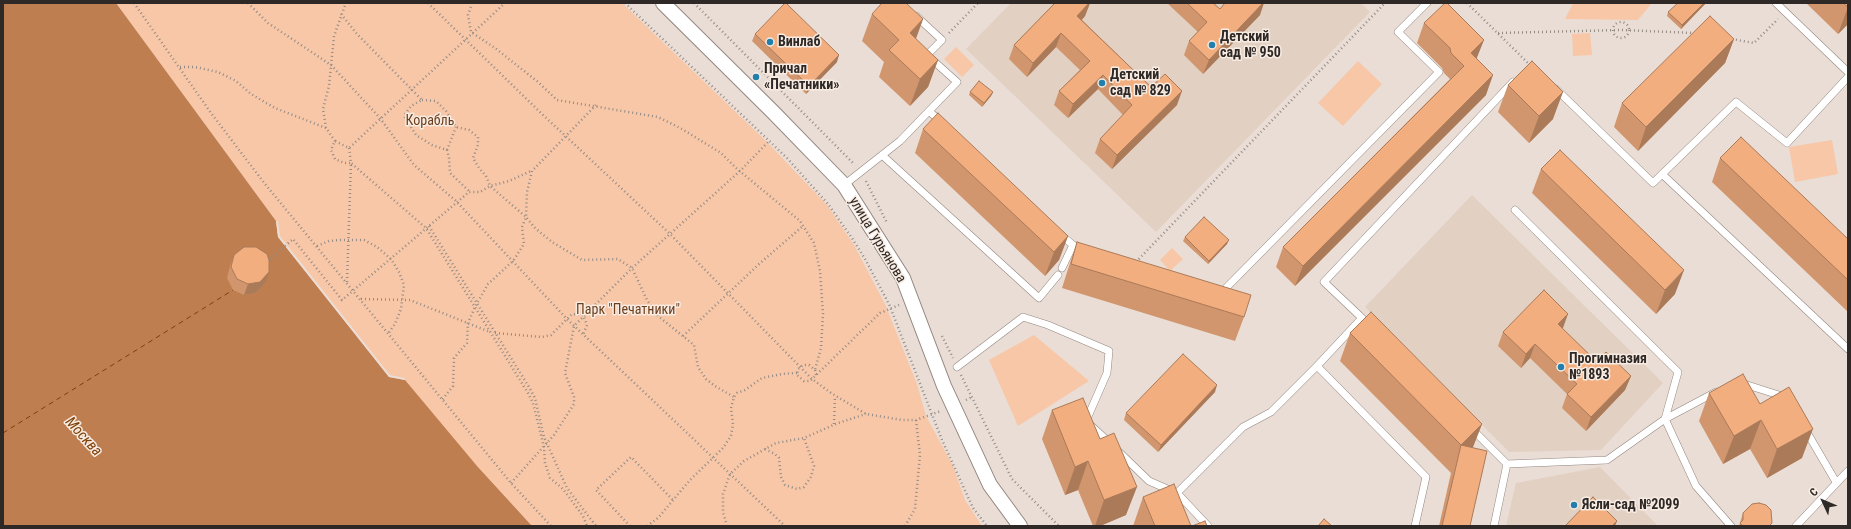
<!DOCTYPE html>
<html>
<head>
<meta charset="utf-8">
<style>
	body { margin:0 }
	#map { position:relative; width:1851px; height:529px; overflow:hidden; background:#eaddd5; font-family:"Roboto Condensed",sans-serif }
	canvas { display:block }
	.frame { position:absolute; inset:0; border:4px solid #2e2926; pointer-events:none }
	.north { position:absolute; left:1803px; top:481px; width:40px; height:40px; -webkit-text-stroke:3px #f7ebe2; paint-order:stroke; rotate:314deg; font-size:11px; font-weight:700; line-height:16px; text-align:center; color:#2e2926 }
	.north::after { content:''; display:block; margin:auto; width:14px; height:18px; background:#2e2926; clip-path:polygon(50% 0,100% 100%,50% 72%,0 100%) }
</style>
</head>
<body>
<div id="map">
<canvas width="1851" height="529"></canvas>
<div class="frame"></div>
<div class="north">С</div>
</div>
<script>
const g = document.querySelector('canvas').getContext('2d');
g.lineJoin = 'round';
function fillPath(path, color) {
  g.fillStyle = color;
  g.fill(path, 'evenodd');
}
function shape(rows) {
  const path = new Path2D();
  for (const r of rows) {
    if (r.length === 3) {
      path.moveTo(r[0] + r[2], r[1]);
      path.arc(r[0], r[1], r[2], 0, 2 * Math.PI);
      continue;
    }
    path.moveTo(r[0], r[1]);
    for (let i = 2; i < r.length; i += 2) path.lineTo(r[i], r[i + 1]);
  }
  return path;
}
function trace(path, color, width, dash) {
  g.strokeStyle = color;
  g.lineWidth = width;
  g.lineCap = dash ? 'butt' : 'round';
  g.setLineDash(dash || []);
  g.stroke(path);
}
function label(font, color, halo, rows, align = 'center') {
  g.font = font + ' "Roboto Condensed",sans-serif';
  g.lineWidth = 3;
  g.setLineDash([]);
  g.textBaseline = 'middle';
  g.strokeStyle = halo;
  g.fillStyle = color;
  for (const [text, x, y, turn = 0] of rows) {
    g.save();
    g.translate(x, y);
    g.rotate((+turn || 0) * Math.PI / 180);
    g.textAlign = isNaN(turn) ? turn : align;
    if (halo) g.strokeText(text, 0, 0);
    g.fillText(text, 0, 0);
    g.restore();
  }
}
fillPath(shape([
	[1011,3,1361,3,1370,12,1156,232,966,49],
	[1472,195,1663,383,1601,450,1509,452,1365,307],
	[1600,467,1658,526,1506,526,1516,483]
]), '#e2d0c3');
fillPath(shape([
	[116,3,622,3,767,142,827,205,854,245,885,304,917,384,926,416,953,466,965,500,982,526,532,526,477,466,389,377,278,237,276,221],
	[1573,3,1652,3,1638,20,1565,19],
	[1590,33,1592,55,1573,56,1572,34],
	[956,47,974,65,962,77,944,59],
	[1358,61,1382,84,1343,126,1318,103],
	[1832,140,1838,174,1795,182,1789,147],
	[1172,248,1183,259,1170,271,1160,260],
	[1034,335,1089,381,1018,426,989,360]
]), '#f7c7a7');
fillPath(shape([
	[3,3,116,3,276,221,278,237,389,377,405,380,477,466,532,526,3,526]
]), '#bf7e50');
fillPath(shape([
	[276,221,278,221,280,236,390,375,405,378,405,380,389,377,278,237]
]), '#eaddd5');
trace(shape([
	[3,433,233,290]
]), '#7e4008', 1, [5, 4]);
const lane = shape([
	[1776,3,1848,72],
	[1556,89,1653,183,1736,102,1787,143,1848,77],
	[929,111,942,123],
	[882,155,1039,298,1058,275],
	[1662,174,1848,349],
	[844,185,900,141,957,82,927,55,942,40,916,16],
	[1060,234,1073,245,1085,249],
	[1062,268,1073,245],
	[1224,290,1439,72,1398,32,1427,3],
	[1362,318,1324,282,1513,82],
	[1317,366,1426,477,1415,526],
	[957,367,1023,317,1048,325,1109,351,1107,373,1086,421,1110,443],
	[1741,383,1785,397],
	[1716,392,1665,419,1696,486,1731,526],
	[1471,428,1507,464,1494,526],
	[1805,429,1836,482],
	[1119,452,1149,481,1174,492],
	[1507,464,1607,460,1665,419,1678,372,1515,210],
	[1208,526,1177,493,1243,427,1271,412,1317,366,1362,318,1364,320],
	[1796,526,1848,471]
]);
const street = shape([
	[663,3,773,112,844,185,903,278,944,386,990,485,1020,526]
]);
trace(lane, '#92867f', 8);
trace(street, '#92867f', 16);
trace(shape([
	[134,3,211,113,265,184,511,483,551,526],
	[248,3,268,23,331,65,380,118,414,165,456,201,567,319,785,526],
	[428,3,542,114,669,233,812,379,831,393,866,414,902,420,916,420,941,411],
	[472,3,468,15,471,32,495,48,538,82,557,100,658,117,682,129,721,153,736,168,800,221,814,243,820,271,823,314,821,348,815,370],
	[625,3,787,158,828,204,852,238,865,259,889,304,942,440,973,508,987,526],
	[694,3,854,164],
	[1467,3,1530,65],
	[341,14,357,34,422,100,411,106,404,116,416,135,432,145,447,150,449,158,450,173,469,191],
	[1621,30,8],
	[949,33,978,3],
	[1498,33,1621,30,1695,33],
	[1732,39,1754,43,1778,19],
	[180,67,195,67,218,72,236,81,251,94,275,108,326,128],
	[422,100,436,101,446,111,456,127,469,130,478,137,478,145,473,158,479,168,486,176,490,186,526,217,522,227,524,244,513,261,488,284,475,307,468,323,467,343,454,358,453,386,442,400],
	[596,105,532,171,527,192,526,217,535,228,552,242,582,260,618,259,632,268,647,300,658,316,694,345,698,367,706,379,715,386,734,397],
	[335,141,326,128,323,109,329,86,334,36,346,3],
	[349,148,351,163,426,228,528,393,533,403,544,447,545,463,550,478,563,489,583,516,587,526],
	[447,150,456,127],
	[866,181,887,223],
	[429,226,529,387,535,398,544,437,567,488,596,526],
	[317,246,329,241,340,240,364,240,377,247,391,259,399,272,404,285,401,309,395,324,388,334],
	[267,262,293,239,342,300,469,192,480,192,490,186,509,181,531,171],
	[1136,262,1385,3],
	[347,282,351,163,344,163,335,159,331,150,333,145,335,141,349,148,505,3],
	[361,299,410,300,490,332],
	[495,333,542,337,551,335,572,314,583,315,587,325,583,335],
	[683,336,759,264,803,226],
	[942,336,953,358],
	[816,375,815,370,809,365,803,365,798,369,797,375,804,381,810,381,812,379,880,313,899,305],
	[961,375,1012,479,1059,526],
	[966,400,972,397],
	[834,424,835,396],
	[765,449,775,454,779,458,781,477,785,485,797,489,804,487,811,477,814,466,804,438],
	[511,483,554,435,574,404,574,397,565,373,574,326,632,268,740,171,769,141],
	[630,526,596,490,631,457,673,500],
	[647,526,658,518,690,480,723,448,731,436,733,424,731,408,734,397,737,393,745,390,762,378,782,374,797,373],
	[727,526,723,512,723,494,730,474,744,461,776,443,804,438,838,423,866,414],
	[905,526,915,509,920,455,916,420]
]), '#948b85', 2.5, [1, 3]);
trace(lane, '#fff', 7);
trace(street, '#fff', 14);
fillPath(shape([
	[1055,3,1090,3,1085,16,1082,20,1151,87,1177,105,1112,169,1095,153,1100,139,1123,115,1098,89,1068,118,1054,105,1059,91,1080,70,1056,47,1027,77,1009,59,1014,45],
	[1167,3,1213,3,1220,9,1260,15,1203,74,1184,55,1189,41,1198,32],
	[1706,3,1681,29,1667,16,1668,12],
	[1806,3,1848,3,1848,24,1838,34],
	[872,14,923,19,916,39,938,60,928,87,910,106,879,77,884,62,862,41],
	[1424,23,1477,59,1486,95,1295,286,1276,267,1283,247,1450,79,1444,73,1442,68,1417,43],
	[755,34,837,62,806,94,752,41],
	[1734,39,1725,63,1638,151,1614,127,1622,103],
	[1508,85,1553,119,1529,143,1498,112],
	[970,92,993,92,991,96,982,107,969,95],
	[923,129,1068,236,1059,260,1045,276,915,153],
	[1720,158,1848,239,1848,312,1712,182],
	[1541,169,1675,294,1656,314,1532,193],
	[1185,237,1227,244,1208,264,1183,241],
	[1077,242,1244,317,1235,341,1062,288,1069,266],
	[234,255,265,283,256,293,244,295,233,290,227,278,230,266],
	[1563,328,1562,329,1597,362,1631,376,1625,390,1586,431,1562,408,1567,394,1530,358,1521,368,1498,346,1503,332],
	[1350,333,1482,424,1473,447,1470,526,1439,526,1451,473,1340,361],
	[1215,392,1158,452,1124,420,1126,413],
	[1709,393,1760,404,1802,458,1767,478,1750,449,1723,464,1699,421],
	[1052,410,1100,439,1126,515,1100,526,1093,526,1078,490,1065,495,1042,439],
	[1143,497,1191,526,1133,526],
	[1743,513,1771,526,1739,526]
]), '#d1966d');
fillPath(shape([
	[1089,3,1090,3,1085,16,1072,30,1077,16],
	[1263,3,1264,3,1260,15,1203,74,1209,60],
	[1704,3,1706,3,1681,29,1682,25],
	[1848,7,1848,24,1838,34],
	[923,19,913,46,910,33],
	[1061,33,1056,47,1027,77,1033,63],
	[1734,39,1725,63,1638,151,1646,127],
	[1484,40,1476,60,1471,53],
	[839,55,837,62,806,94,809,86],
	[938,60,928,87,910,106,920,79],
	[1103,75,1098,89,1068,118,1073,104],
	[1493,75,1486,95,1295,286,1303,266],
	[1182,91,1177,105,1112,169,1117,155],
	[993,92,991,96,982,107,984,103],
	[1563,92,1553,119,1529,143,1539,116],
	[1068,236,1059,260,1045,276,1054,252],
	[1229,240,1227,244,1208,264,1209,261],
	[1684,270,1675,294,1656,314,1665,290],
	[269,272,265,283,256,293,244,295,248,284],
	[1568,314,1563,328,1553,338,1558,324],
	[1535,344,1530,358,1521,368,1526,354],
	[1631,376,1625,390,1586,431,1591,417],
	[1217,385,1215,392,1158,452,1161,445],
	[1761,420,1750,449,1723,464,1734,436],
	[1482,424,1471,452,1461,445],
	[1813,429,1802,458,1767,478,1777,449],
	[1088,461,1078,490,1065,495,1075,467],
	[1137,487,1126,515,1100,526,1095,526,1104,500],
	[1617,521,1615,526,1612,526]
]), '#aa7a59');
const building = shape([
	[785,3,786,3,839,55,809,86,755,34,785,3],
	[882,3,906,3,923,19,910,33,938,60,920,79,889,50,899,40,872,14,882,3],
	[1055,3,1089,3,1077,16,1151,87,1165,74,1182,91,1117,155,1100,139,1132,105,1103,75,1073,104,1059,91,1090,61,1061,33,1033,63,1014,45,1055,3],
	[1187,3,1213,3,1220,9,1225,3,1263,3,1209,60,1189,41,1207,22,1187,3],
	[1445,3,1447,3,1484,40,1471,53,1493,75,1303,266,1283,247,1464,66,1451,53,1450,48,1424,23,1445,3],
	[1678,3,1704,3,1682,25,1668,12,1678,3],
	[1843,3,1848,3,1848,7,1843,3],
	[1710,16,1734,39,1646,127,1622,103,1710,16],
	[1532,61,1563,92,1539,116,1508,85,1532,61],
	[979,81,993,92,984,103,970,92,979,81],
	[938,113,1068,236,1054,252,923,129,938,113],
	[1741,137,1848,239,1848,280,1720,158,1741,137],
	[1560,150,1684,270,1665,290,1541,169,1560,150],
	[1204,217,1229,240,1209,261,1185,237,1204,217],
	[1077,242,1251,295,1244,317,1071,264,1077,242],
	[244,247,256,247,267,254,269,260,269,272,260,282,248,284,237,279,231,267,234,255,244,247],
	[1544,290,1568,314,1558,324,1597,362,1606,352,1631,376,1591,417,1567,394,1577,384,1535,344,1526,354,1503,332,1544,290],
	[1371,312,1482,424,1461,445,1350,333,1371,312],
	[1183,354,1217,385,1161,445,1126,413,1183,354],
	[1743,374,1760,404,1789,387,1813,429,1777,449,1761,420,1734,436,1709,393,1743,374],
	[1083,398,1100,439,1114,433,1137,487,1104,500,1088,461,1075,467,1052,410,1083,398],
	[1461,445,1487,451,1470,526,1442,526,1461,445],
	[1174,484,1191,526,1155,526,1143,497,1174,484],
	[1593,497,1617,521,1612,526,1565,526,1593,497],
	[1759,503,1766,505,1771,510,1772,523,1769,526,1743,526,1740,523,1743,520,1743,513,1752,504,1759,503],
	[1324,519,1332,526,1318,526,1324,519],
	[1205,521,1207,526,1192,526,1205,521]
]);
fillPath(building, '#f3ae7f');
trace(building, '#aa7a59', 1);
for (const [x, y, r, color] of [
	[770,42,4,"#227fac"],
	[1212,45,4,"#227fac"],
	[756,77,4,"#227fac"],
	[1102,83,4,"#227fac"],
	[1561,367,4,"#227fac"],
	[1574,505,4,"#227fac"]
]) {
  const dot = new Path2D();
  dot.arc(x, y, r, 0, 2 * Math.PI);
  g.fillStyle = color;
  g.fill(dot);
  trace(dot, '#f7ebe2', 1.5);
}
label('bold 14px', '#2e2926', '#f7ebe2', [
	["Детский",1220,37],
	["сад № 950",1220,53],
	["Винлаб",778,42],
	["Причал",764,69],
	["«Печатники»",764,85],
	["Детский",1110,75],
	["сад № 829",1110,91],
	["Прогимназия",1569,359],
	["№1893",1569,375],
	["Ясли-сад №2099",1582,505]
], 'left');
label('14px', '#6b3e1c', '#f7ebe2', [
	["Корабль",430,121],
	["Парк \"Печатники\"",628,310]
]);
label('14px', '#2e2926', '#f7ebe2', [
	["улица Гурьянова",877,240,59]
]);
label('italic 15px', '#7e4008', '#f7ebe2', [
	["Москва",83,437,48]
]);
</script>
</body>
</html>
